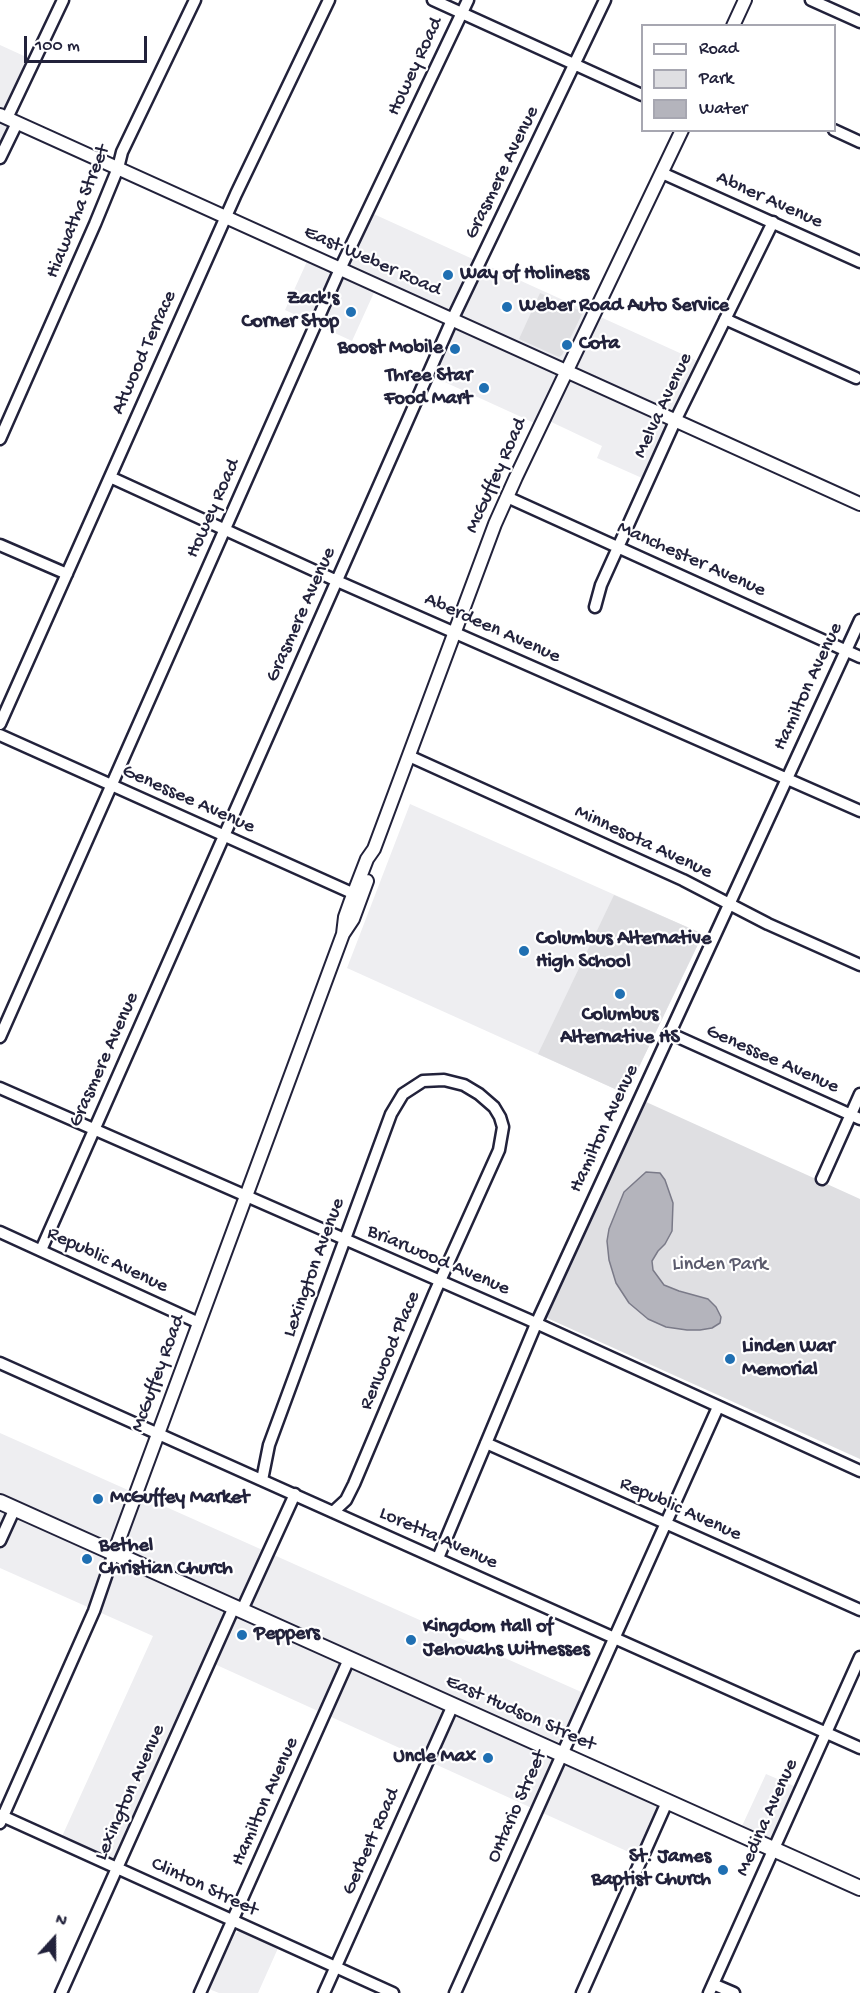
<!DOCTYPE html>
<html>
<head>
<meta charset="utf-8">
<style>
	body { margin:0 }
	#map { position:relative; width:860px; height:1993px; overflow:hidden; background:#fff; font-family:"Gochi Hand",sans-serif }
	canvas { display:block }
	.legend { position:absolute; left:641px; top:24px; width:195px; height:108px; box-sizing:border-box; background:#fff; border:2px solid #a7a7b1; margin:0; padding:8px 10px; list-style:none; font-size:18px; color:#22223b }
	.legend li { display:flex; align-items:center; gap:12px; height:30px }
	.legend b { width:30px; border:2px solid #a7a7b1 }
	.north { position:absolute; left:24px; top:1909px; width:60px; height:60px; -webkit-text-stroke:4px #fff; paint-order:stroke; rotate:21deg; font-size:16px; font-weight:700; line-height:24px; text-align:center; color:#22223b }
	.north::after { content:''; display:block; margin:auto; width:21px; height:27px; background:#22223b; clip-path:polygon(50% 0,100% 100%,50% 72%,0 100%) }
	.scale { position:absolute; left:24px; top:36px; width:123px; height:27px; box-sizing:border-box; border:3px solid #22223b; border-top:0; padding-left:8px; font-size:18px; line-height:21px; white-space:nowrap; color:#22223b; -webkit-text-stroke:4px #fff; paint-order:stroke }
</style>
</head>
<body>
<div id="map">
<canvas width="860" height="1993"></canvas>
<ul class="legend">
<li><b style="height:8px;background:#fff"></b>Road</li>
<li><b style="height:16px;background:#dfdfe2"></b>Park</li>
<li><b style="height:16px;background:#b4b4bc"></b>Water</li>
</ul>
<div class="north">N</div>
<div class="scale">100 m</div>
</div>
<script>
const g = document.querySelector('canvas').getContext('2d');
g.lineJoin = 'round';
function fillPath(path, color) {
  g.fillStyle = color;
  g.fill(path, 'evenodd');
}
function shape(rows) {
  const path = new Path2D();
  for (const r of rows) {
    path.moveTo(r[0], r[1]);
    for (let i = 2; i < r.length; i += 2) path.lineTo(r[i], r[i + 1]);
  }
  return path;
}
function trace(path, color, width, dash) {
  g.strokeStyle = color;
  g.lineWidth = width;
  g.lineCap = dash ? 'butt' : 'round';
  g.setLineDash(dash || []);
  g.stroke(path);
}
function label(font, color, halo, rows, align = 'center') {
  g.font = font + ' "Gochi Hand",sans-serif';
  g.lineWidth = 4.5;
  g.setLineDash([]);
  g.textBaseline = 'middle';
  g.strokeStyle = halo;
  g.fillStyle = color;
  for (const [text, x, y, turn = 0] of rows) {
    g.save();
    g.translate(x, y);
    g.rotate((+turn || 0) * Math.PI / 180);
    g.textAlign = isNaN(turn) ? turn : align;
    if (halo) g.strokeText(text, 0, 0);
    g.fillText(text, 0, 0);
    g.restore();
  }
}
fillPath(shape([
	[0,45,35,61,7,118,18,124,0,162],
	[367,211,704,364,651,482,597,458,602,446,545,419,541,426,427,374,452,320,377,286,352,341,285,310,309,257,340,271],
	[410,804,703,934,626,1094,347,968],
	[0,1433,588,1695,560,1754,668,1801,642,1858,210,1662,116,1869,59,1843,153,1636,0,1568],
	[766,1774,801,1789,776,1849,736,1839],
	[242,1929,279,1946,258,1993,219,1993,209,1989,235,1934]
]), '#eeeef1');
fillPath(shape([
	[540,293,583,312,562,355,559,357,519,339],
	[614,895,703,934,626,1094,538,1054],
	[644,1101,860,1199,860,1459,547,1318]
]), '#dfdfe2');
const water = shape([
	[646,1172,660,1173,665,1180,673,1203,672,1231,665,1244,658,1251,652,1261,653,1270,664,1285,679,1291,708,1299,716,1307,721,1317,720,1323,712,1328,700,1330,687,1330,666,1327,648,1319,629,1303,616,1283,609,1260,607,1241,609,1229,624,1192,646,1172]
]);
fillPath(water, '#b4b4bc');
trace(water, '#7a7a88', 1.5);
const minor = shape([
	[433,0,642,95],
	[811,0,860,22],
	[7,118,63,0],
	[834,130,860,142],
	[0,158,17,123],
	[662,173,860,262],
	[725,319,856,378],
	[0,439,95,224,118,168,122,152,195,0],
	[110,477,337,581,860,811],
	[507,497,860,657],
	[0,545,67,574],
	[595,607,601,585,676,419,773,222],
	[0,724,236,194,329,0],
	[0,735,361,897],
	[409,756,683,880,768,924,860,965],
	[669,1033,860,1119],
	[0,1037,340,269,468,0],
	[0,1088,527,1319,860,1471],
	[822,1179,860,1094],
	[0,1232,199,1323],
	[41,1250,452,320,605,0],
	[0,1363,860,1748],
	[486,1443,860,1610],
	[262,1480,269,1445,391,1114,403,1094,423,1081,444,1080,464,1085,479,1094,494,1107,500,1117,503,1127,499,1150,435,1292,354,1484,346,1500,333,1512],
	[0,1541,15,1508],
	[438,1558,536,1324,860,620],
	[242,1610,295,1494],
	[0,1815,393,1993],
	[0,1823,94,1611,114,1553],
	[713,1984,734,1993],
	[61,1993,234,1607],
	[200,1993,349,1659],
	[324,1993,453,1705],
	[455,1993,718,1407],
	[582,1993,667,1802],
	[709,1993,860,1657]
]);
const tertiary = shape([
	[733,26,745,0],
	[0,115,860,504],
	[343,934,345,917,350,903,367,859,374,849,495,524,516,477,682,130],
	[114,1553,343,934,353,919,367,881]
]);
const secondary = shape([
	[0,1502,860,1888]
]);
trace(minor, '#22223b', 15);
trace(tertiary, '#22223b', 16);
trace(secondary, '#22223b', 18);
trace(minor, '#fff', 10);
trace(tertiary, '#fff', 12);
trace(secondary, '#fff', 14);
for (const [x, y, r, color] of [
	[448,275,6,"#1f6fb2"],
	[507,307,6,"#1f6fb2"],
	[351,312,6,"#1f6fb2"],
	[567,345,6,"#1f6fb2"],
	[455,349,6,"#1f6fb2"],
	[484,388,6,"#1f6fb2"],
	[524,951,6,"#1f6fb2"],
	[620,994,6,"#1f6fb2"],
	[730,1359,6,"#1f6fb2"],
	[98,1499,6,"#1f6fb2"],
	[87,1559,6,"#1f6fb2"],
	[242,1635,6,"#1f6fb2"],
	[411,1640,6,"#1f6fb2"],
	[488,1758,6,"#1f6fb2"],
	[723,1870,6,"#1f6fb2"]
]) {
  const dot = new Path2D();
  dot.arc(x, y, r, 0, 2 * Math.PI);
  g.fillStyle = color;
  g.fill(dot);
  trace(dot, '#fff', 2);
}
label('20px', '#22223b', '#fff', [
	["Howey Road",416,67,-65],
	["Grasmere Avenue",503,173,-64],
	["Abner Avenue",769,201,24],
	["Hiawatha Street",79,212,-68],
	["East Weber Road",372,262,24],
	["Atwood Terrace",145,353,-66],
	["Melva Avenue",664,406,-65],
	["McGuffey Road",497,476,-66],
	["Howey Road",214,509,-66],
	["Manchester Avenue",691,560,24],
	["Grasmere Avenue",302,615,-66],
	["Aberdeen Avenue",492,629,24],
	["Hamilton Avenue",809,687,-65],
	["Genessee Avenue",188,800,24],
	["Minnesota Avenue",643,843,25],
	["Grasmere Avenue",105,1060,-66],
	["Genessee Avenue",772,1060,24],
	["Hamilton Avenue",605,1129,-65],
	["Republic Avenue",107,1261,25],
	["Briarwood Avenue",438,1261,23],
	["Lexington Avenue",315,1268,-70],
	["Renwood Place",391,1351,-67],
	["McGuffey Road",159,1374,-70],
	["Republic Avenue",680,1510,24],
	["Loretta Avenue",438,1539,24],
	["East Hudson Street",520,1714,24],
	["Lexington Avenue",131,1793,-66],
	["Hamilton Avenue",266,1802,-66],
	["Ontario Street",518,1807,-66],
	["Medina Avenue",768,1818,-66],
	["Gerbert Road",372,1842,-66],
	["Clinton Street",204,1888,25]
]);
label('bold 20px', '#22223b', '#fff', [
	["Way of Holiness",460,275],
	["Zack's",339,300,"right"],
	["Corner Stop",339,323,"right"],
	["Weber Road Auto Service",519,307],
	["Cota",579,345],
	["Boost Mobile",443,349,"right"],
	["Three Star",472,377,"right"],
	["Food Mart",472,400,"right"],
	["Columbus Alternative",536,940],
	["High School",536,963],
	["Columbus",620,1016,"center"],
	["Alternative HS",620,1039,"center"],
	["Linden War",742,1348],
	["Memorial",742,1371],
	["McGuffey Market",110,1499],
	["Bethel",99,1547],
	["Christian Church",99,1570],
	["Kingdom Hall of",423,1628],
	["Jehovahs Witnesses",423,1651],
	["Peppers",254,1635],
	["Uncle Max",476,1758,"right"],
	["St. James",711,1858,"right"],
	["Baptist Church",711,1881,"right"]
], 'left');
label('20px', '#5b5b6d', '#fff', [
	["Linden Park",720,1266]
]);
</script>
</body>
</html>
